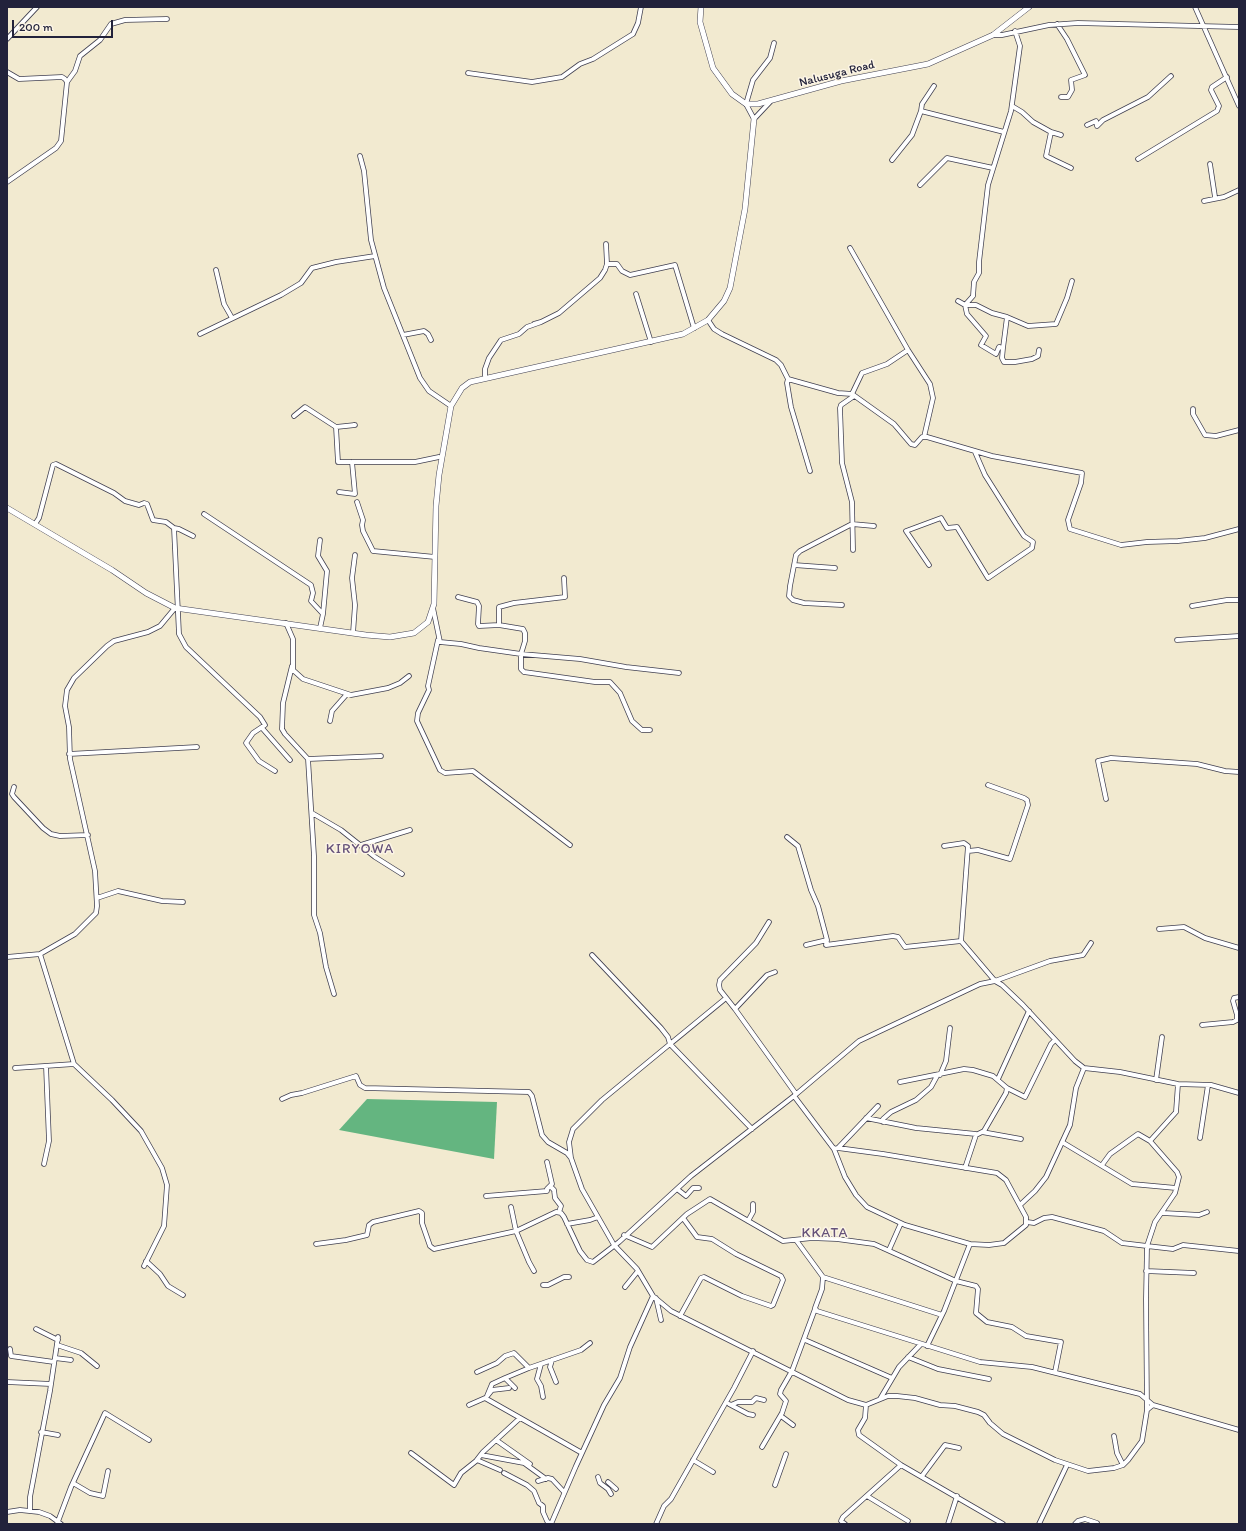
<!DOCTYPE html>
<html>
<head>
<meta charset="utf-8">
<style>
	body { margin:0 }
	#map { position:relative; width:1246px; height:1531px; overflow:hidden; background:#f2ead0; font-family:Itim,sans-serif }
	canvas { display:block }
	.frame { position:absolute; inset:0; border:8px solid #22223b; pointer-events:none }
	.scale { position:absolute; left:12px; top:20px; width:101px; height:18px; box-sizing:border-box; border:2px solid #22223b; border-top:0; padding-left:5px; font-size:12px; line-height:14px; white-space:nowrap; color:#22223b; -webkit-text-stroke:3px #fcf5e5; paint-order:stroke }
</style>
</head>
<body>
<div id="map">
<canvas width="1246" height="1531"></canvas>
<div class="frame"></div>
<div class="scale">200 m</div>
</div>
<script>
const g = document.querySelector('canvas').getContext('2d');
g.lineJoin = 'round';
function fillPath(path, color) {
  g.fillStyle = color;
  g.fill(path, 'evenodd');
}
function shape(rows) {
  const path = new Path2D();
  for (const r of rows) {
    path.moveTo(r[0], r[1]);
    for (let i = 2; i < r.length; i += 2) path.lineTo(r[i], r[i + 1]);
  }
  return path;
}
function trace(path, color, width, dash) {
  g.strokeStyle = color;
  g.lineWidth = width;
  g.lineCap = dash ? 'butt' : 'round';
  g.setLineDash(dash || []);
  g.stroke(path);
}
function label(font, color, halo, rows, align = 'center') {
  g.font = font + ' Itim,sans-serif';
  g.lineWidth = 3;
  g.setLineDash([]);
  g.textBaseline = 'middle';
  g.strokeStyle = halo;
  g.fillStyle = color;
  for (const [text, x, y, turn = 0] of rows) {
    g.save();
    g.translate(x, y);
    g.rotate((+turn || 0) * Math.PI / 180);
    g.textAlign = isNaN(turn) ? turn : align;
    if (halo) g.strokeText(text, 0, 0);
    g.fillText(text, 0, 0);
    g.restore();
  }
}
fillPath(shape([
	[367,1099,497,1102,494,1159,339,1130]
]), '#64b580');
const minor = shape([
	[1195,7,1239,106],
	[1057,24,1067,39,1085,75,1071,80,1072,90,1068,97,1061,97],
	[993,35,1002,35,1049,25,1078,23,1239,27],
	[7,39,37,7],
	[7,72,19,79,62,77,65,79,67,82,61,141,56,148,7,182],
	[468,73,532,82,562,77,580,64,593,59,633,34,638,23,641,7],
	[67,82,75,71,80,56,100,40,111,24,125,20,167,19],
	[934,86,922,104,921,111,1004,132],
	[770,102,754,119,746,104,753,80,770,58,774,43],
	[1012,106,1022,112,1033,122,1051,132,1061,135],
	[1087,125,1096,121,1097,126,1103,120,1148,97,1171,76],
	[1051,132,1046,156,1071,168],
	[360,156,364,171,371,240,384,288,420,378,429,391,451,406],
	[1138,159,1217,111,1219,106,1211,90,1212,87,1227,77],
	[892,160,912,135,921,111],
	[1210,164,1215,197],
	[920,185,947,158,993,168],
	[1204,201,1224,197,1239,190],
	[850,248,908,350,930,384,933,398,924,437],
	[607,264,617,264,622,271,630,275,675,265,694,328],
	[216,270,224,304,232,318],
	[636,294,651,342],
	[958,301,965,305,973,296,974,282,979,273,979,262,988,185,1011,111,1020,46,1015,31],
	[1007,317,1028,326,1056,324,1067,298,1072,281],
	[708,320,714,329,722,334,776,360,781,365,788,379,838,393,852,394,894,424,911,444,915,445,922,437,927,437,992,456,1082,473,1081,483,1068,520,1070,529,1121,545,1147,542,1178,541,1205,538,1239,529],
	[541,322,559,313,600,278,605,270,607,264,606,244],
	[200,334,281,295,301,283,312,268,336,262,375,256],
	[403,335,424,331,428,334,431,340],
	[1003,348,1007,317,992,313,976,305,965,305,967,314,986,336,981,345,996,354,999,347,1003,348,1002,358,1004,362,1015,362,1032,359,1038,356,1039,350],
	[485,376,485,369,489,358,501,340,519,334,527,327,541,322,534,324],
	[788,379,787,383,791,407,810,471],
	[852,394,862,373,887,364,908,350],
	[1193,409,1193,414,1205,435,1216,436,1239,430],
	[294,416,305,407,336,427,355,425,346,426,336,427,338,462,351,462],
	[339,492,355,494,352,462,415,462,439,457],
	[357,502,363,520,362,525,363,531,373,551,435,557],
	[204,514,311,585,313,593,311,601,323,614,320,628],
	[35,524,39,518,53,465,56,464,114,493,125,501,139,505,144,503,147,504,153,520,166,522,174,528,179,529,193,536],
	[174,528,179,634,186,647,260,717,265,725,253,733,246,743,259,761,275,771],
	[320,540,318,556,327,571,323,614],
	[853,550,852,502,842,463,840,408,841,405,854,396],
	[794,565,835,568],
	[929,565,906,531,941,518,947,528,957,527,988,578,1032,548,1033,542,1024,536,1016,524,985,475,975,452],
	[458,597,477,602,479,606,478,624,479,626,499,625],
	[842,605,804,603,793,600,789,596,790,586,796,555,800,551,852,524,874,526],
	[1192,606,1227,600,1239,600],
	[433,608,440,642,461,644,479,648,521,654,525,641,525,633,523,629,499,625,499,607,514,603,565,597,564,578],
	[286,623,293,639,293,670,303,679,351,695,388,688,400,683,409,676],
	[353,633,355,605,352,578,355,555],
	[438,640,428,686,429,690,418,713,417,721,440,770,445,773,473,771,570,845],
	[1177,640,1239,636],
	[292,666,283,703,282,729,285,734,308,759,381,756],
	[330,721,332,711,347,694],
	[262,728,290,760],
	[650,730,642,730,632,721,620,693,610,682,595,682,524,672,521,669,521,654,580,659,626,667,679,673],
	[69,754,197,747],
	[308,759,314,856,314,915,320,933,326,967,334,994],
	[14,787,12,794,14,797,43,828,51,834,60,836,88,835],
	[1106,799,1098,761,1111,758,1197,764,1225,771,1239,772],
	[312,813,341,830,375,857,402,874],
	[787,837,798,846,811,890,818,906,827,940,826,945,893,936,898,937,905,947,961,941],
	[361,845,410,830],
	[944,846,964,843,968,846,961,941,995,981,1002,985,1023,1005,1075,1061,1084,1068,1120,1072,1178,1084,1211,1085,1239,1093],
	[968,851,978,850,1010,859,1028,805,1027,800,1024,798,988,785],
	[97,898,118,891,162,901,183,902],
	[769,922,756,943,720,980,719,985,720,990,735,1009,796,1094],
	[1159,929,1184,927,1205,938,1239,948],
	[806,945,827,940],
	[40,954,75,934,96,913,97,906,95,871,70,759,69,727,65,706,67,690,74,678,107,646,114,641,148,632,160,626,175,608],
	[592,955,661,1028,668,1037,670,1044,602,1100,573,1129,569,1142,571,1158,582,1189,614,1245,637,1269,653,1296,671,1311,848,1400,866,1405,888,1396,897,1396,915,1398,940,1405,955,1406,978,1412,984,1415,990,1423,1003,1434,1055,1460,1088,1471,1114,1468,1123,1465,1128,1460,1142,1441,1147,1410,1153,1405,1239,1430],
	[7,957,40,954,74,1064,112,1100,141,1131,162,1168,167,1185,164,1226,144,1266],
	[726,998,670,1044,752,1129],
	[735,1009,767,975,775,972],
	[1202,1025,1233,1022,1237,1020,1237,1015,1233,1001,1234,998,1239,997],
	[15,1068,74,1064],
	[940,1075,946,1061,950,1028],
	[998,1079,1029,1011],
	[1156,1080,1162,1037],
	[900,1082,964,1069,973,1070,993,1076,1007,1088,1006,1093,984,1131,976,1135,965,1168],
	[1178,1084,1176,1112,1150,1141,1177,1172,1179,1177,1175,1193,1155,1222,1147,1246,1173,1249,1183,1245,1239,1251],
	[1007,1088,1025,1097,1051,1044,1055,1040],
	[794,1096,834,1149,845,1177,856,1195,867,1207,905,1225,970,1244],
	[282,1099,291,1095,302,1093,356,1076,360,1085,365,1088,529,1092,532,1096,542,1135,548,1142,567,1153,571,1158],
	[866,1118,916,1128,976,1134],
	[883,1122,883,1119,891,1112,916,1100,931,1087,937,1076],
	[982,1132,1021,1139],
	[1200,1138,1208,1085],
	[1062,1142,1132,1184,1176,1188],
	[838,1148,878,1106],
	[834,1149,838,1148,883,1154,997,1173,1006,1180,1026,1217,1026,1225,1004,1243,989,1245,970,1244,944,1311,927,1346],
	[547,1162,552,1184,550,1186],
	[44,1164,49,1141,46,1066],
	[1102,1165,1110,1154,1138,1134,1150,1141],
	[677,1189,686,1196,693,1188,699,1188],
	[486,1196,547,1191,547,1189,550,1186,554,1190,555,1198,561,1206,559,1212],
	[1020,1205,1035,1191,1046,1177,1070,1125,1076,1088,1084,1068],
	[511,1207,516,1231,529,1262,534,1271],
	[1163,1213,1199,1215,1207,1212],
	[748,1221,753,1212,753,1204],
	[1027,1222,1034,1223,1044,1218,1052,1217,1104,1231,1122,1243,1147,1246,1146,1299,1147,1410],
	[567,1224,590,1220,598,1217],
	[624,1235,652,1247,687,1214,710,1199,783,1241,812,1238,837,1239,874,1244,956,1281,976,1286,978,1289,976,1313,987,1322,1012,1327,1026,1336,1061,1342,1055,1372],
	[796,1240,823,1277,822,1289,815,1308,817,1311,980,1362,1032,1367,1140,1394,1153,1405],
	[316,1244,346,1240,367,1235,369,1225,373,1222,419,1211,422,1213,422,1223,430,1246,434,1249,516,1231,556,1212,561,1213,564,1217,580,1251,587,1260,593,1262,619,1242,691,1176,794,1096,859,1041,980,984,995,981,1050,961,1083,955,1091,943],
	[889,1250,901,1223],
	[146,1261,160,1274,168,1286,183,1295],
	[1146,1271,1194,1273],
	[823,1277,942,1315],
	[543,1285,548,1285,564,1277,569,1277],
	[625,1287,638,1271],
	[656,1298,661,1320],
	[680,1316,701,1278,704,1277,742,1296,771,1306,773,1305,783,1280,781,1276,736,1254,712,1239,697,1237,683,1218],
	[36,1329,58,1340],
	[805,1340,892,1378],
	[57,1345,81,1353,97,1366],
	[10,1349,11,1356,54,1362],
	[908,1357,938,1369,989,1379],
	[55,1358,71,1360],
	[552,1360,550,1367,556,1382],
	[541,1364,537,1379,541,1386,543,1397],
	[529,1368,581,1350,590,1343],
	[477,1372,497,1363,505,1356,514,1353,529,1368,505,1378],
	[7,1382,51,1384],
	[488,1395,492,1390,509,1388],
	[487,1396,492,1384,505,1378,515,1388],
	[880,1399,899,1367,921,1344],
	[729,1404,748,1414,753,1415],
	[469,1405,485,1398,582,1453],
	[731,1405,738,1402,752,1402,756,1398,764,1400],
	[866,1405,865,1418,858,1430,859,1435,901,1465,1003,1524],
	[781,1416,793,1425],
	[41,1432,58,1435],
	[1114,1436,1117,1453,1123,1465],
	[496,1440,530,1464],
	[762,1447,782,1413,786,1401,780,1394,781,1390,792,1371,815,1309],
	[411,1453,454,1485,461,1473,476,1461,483,1452,520,1418],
	[481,1455,524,1463,546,1479],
	[477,1460,500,1470],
	[693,1460,713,1472],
	[504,1473,527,1485,534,1491,539,1503,543,1506,543,1512,547,1521,550,1524],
	[922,1476,945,1445,959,1448],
	[598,1477,600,1483,608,1489,611,1494],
	[538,1481,548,1478,552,1479,564,1492],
	[608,1482,616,1489],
	[73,1483,90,1493,103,1496,108,1471],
	[775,1485,786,1454],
	[867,1496,908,1521],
	[30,1510,30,1497,50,1391,58,1337],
	[7,1512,20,1510,39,1512,50,1516,61,1524],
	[57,1524,71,1487,105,1413,149,1440],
	[551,1524,576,1466,604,1405,620,1378,630,1347,653,1296],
	[656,1524,664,1506,671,1499,734,1388,753,1351],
	[845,1524,841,1521,843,1517,901,1465],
	[948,1524,957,1496],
	[1039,1524,1067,1465],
	[1075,1524,1078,1521,1085,1519,1097,1523]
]);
const tertiary = shape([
	[701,7,700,22,713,68,732,94,746,104,758,104,841,81,928,64,993,35,1029,7],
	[7,508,112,570,146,593,175,608,366,635,390,637,414,633,428,622,434,604,436,506,439,475,451,406,462,388,470,382,683,334,708,320,724,301,730,288,745,209,754,119]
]);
trace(minor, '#414051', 5.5);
trace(tertiary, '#414051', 6);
trace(minor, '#fff', 4);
trace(tertiary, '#fff', 5);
label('12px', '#22223b', '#fcf5e5', [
	["Nalusuga Road",837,74,-14]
]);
g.letterSpacing = '1px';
label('14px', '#65527a', '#fcf5e5', [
	["KIRYOWA",360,849],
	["KKATA",825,1233]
]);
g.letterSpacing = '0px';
</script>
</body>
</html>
